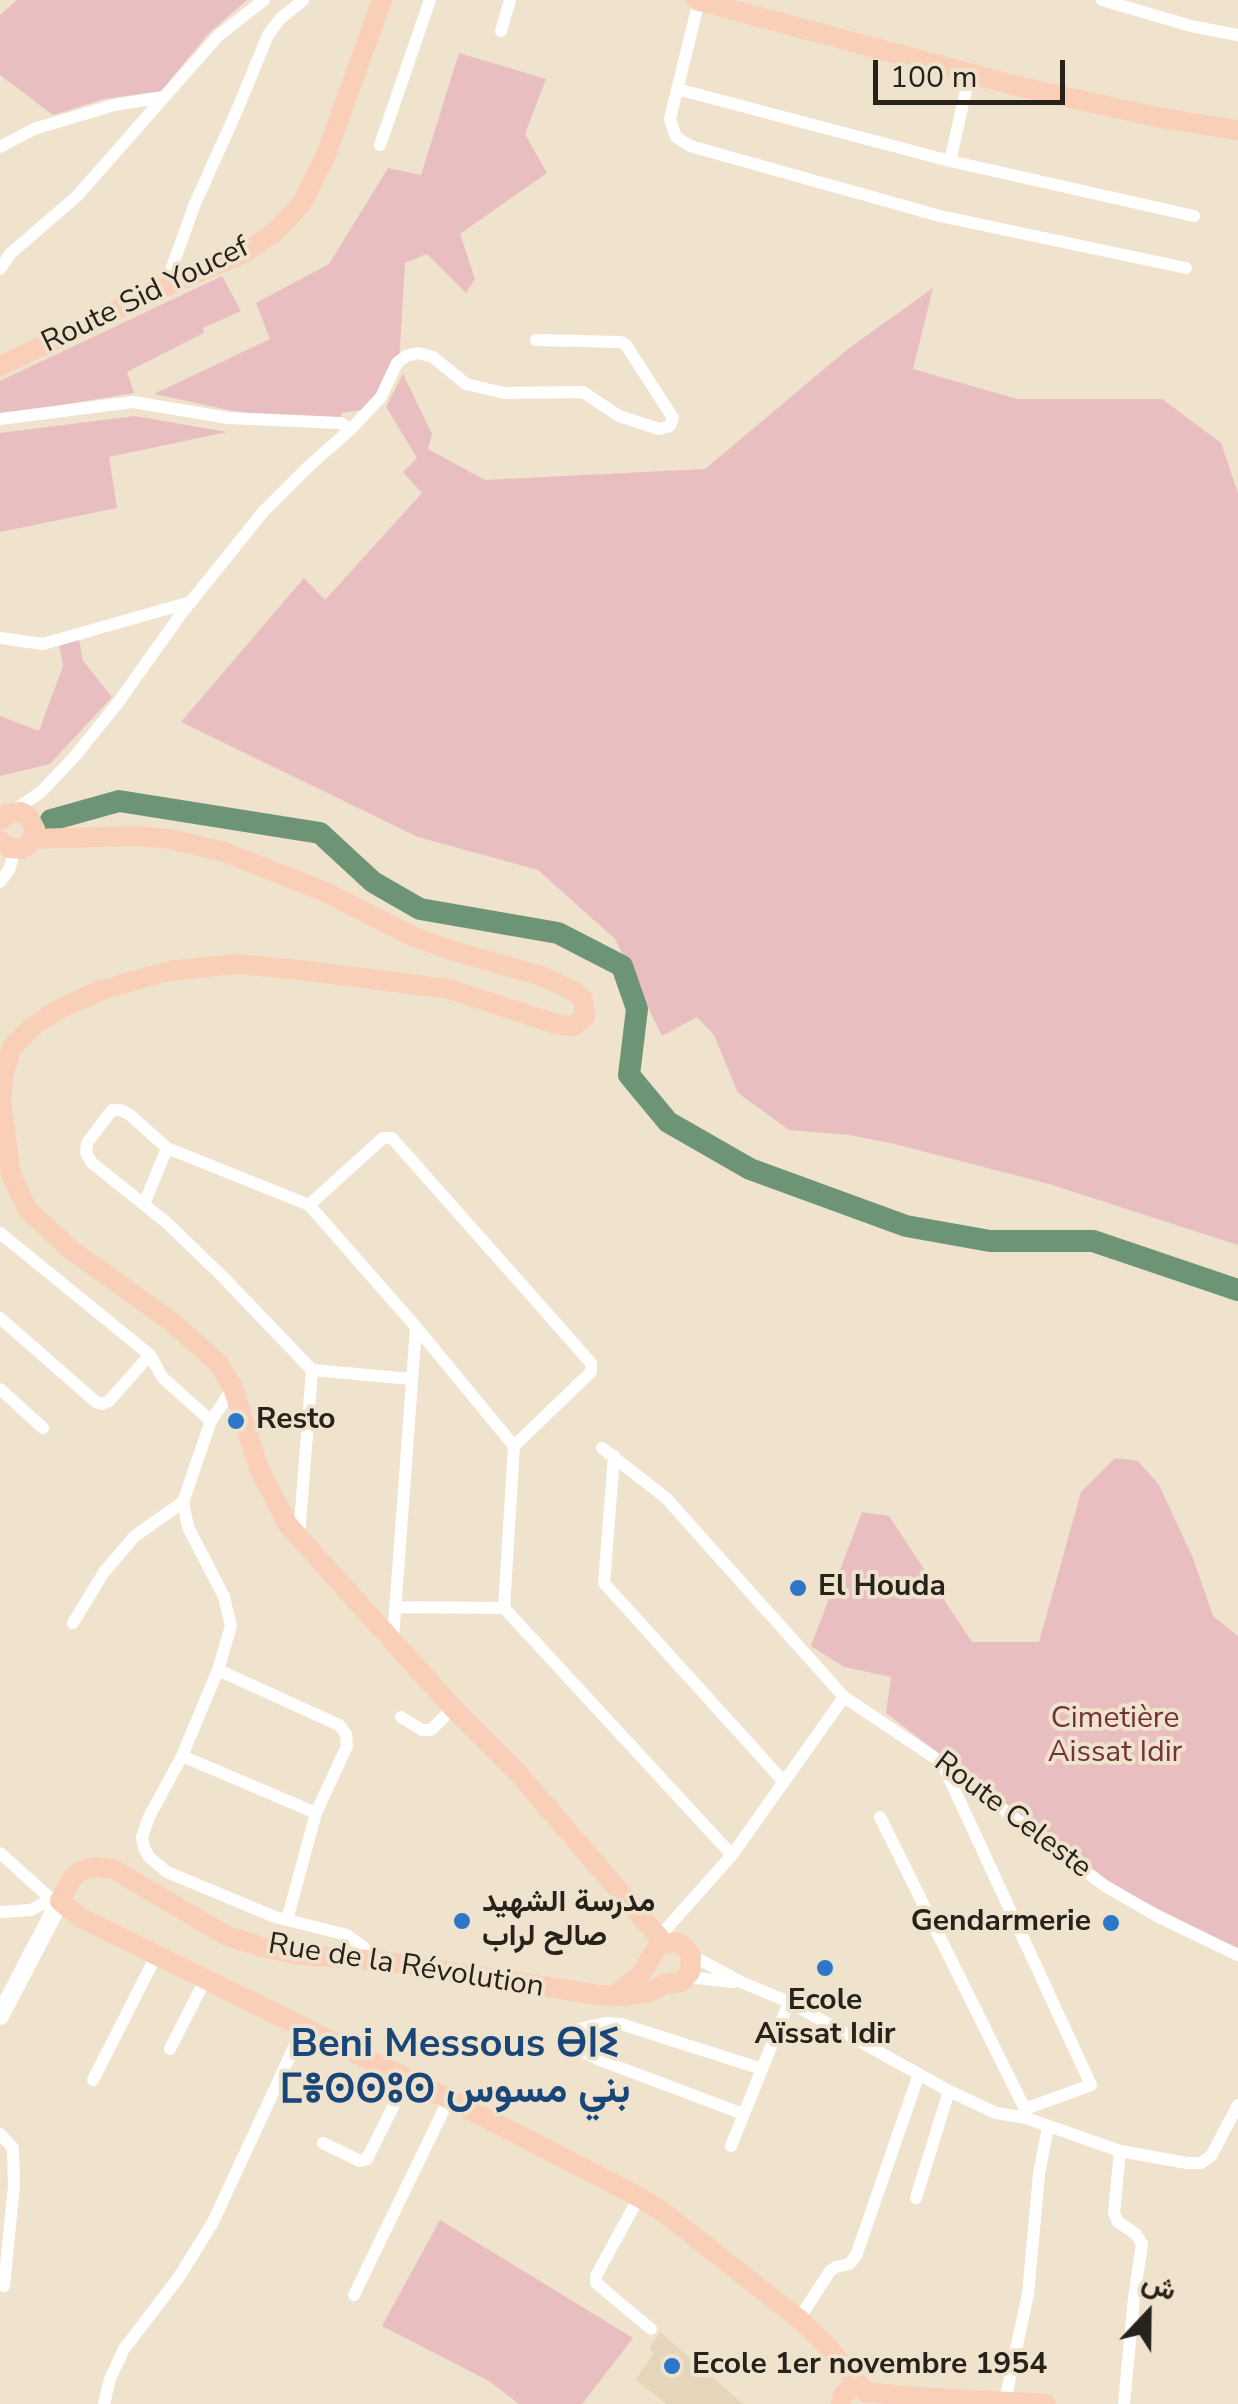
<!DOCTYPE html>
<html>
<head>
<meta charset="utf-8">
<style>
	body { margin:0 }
	#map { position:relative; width:1238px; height:2404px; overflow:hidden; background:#efe3ce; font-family:"Nunito Sans",Vazirmatn,sans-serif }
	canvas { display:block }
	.north { position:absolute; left:1098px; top:2264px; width:100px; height:100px; -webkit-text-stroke:8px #efe3ce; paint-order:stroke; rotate:22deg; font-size:28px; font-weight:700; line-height:40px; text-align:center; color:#27231b }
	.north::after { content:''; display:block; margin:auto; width:35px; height:45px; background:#27231b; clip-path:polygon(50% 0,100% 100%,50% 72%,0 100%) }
	.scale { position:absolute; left:873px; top:60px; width:192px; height:45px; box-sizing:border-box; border:5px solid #27231b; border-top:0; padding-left:12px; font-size:30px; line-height:35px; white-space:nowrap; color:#27231b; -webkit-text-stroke:8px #efe3ce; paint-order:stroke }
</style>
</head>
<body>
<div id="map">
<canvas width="1238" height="2404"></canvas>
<div class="north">ش</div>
<div class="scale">100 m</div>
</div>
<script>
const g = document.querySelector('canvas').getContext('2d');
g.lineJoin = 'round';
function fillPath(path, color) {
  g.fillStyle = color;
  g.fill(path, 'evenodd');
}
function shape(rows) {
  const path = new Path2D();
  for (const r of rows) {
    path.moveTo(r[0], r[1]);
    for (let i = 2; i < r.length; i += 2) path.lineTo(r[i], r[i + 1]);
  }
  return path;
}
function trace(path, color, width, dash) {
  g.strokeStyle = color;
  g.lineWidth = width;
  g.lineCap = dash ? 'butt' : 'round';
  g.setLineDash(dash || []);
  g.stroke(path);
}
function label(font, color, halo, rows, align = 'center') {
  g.font = font + ' "Nunito Sans",Vazirmatn,"Noto Sans Tifinagh",sans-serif';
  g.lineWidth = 8;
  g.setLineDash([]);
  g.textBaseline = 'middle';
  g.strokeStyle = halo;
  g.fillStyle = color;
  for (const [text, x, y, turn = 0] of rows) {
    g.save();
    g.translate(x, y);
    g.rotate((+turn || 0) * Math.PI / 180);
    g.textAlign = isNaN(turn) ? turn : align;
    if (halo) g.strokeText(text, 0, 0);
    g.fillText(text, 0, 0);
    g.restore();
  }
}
fillPath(shape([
	[660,2332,743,2404,667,2404,635,2380,654,2353,649,2349]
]), '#e5d6bb');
fillPath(shape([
	[17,0,247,0,209,33,161,91,104,99,53,115,0,75,0,15],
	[459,53,546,79,525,134,547,173,460,234,475,279,466,293,427,254,405,263,399,364,368,409,341,413,342,420,287,418,233,411,154,394,270,339,256,303,329,264,388,168,421,175],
	[222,276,241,311,203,328,204,333,127,372,134,393,0,415,0,381],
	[933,288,913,369,1017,399,1162,399,1221,443,1238,493,1238,1245,1049,1184,895,1144,849,1135,789,1130,738,1093,714,1035,697,1017,662,1036,615,939,538,870,418,837,181,722,304,578,325,600,422,493,403,472,417,458,386,407,403,374,432,434,428,449,485,480,705,469,848,349],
	[135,416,227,432,109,457,117,508,0,532,0,433],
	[79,640,83,661,112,697,50,764,0,776,0,716,39,731,63,666,59,644],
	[1115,1458,1138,1461,1159,1485,1193,1558,1213,1616,1238,1636,1238,1949,1111,1885,886,1713,891,1677,844,1667,811,1646,862,1512,889,1516,972,1642,1039,1642,1081,1492],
	[440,2220,633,2338,582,2404,519,2404,489,2381,382,2326]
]), '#e9bec0');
trace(shape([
	[51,820,119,801,320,833,373,882,420,909,558,933,622,966,637,1009,629,1075,668,1122,750,1169,906,1226,990,1241,1093,1241,1238,1290]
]), '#6e9476', 22);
trace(shape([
	[1102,0,1191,26,1238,35],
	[699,1,670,119,676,137,690,146,940,216,1186,268],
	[501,31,510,0],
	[677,89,950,161,1194,216],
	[380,145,430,0],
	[0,147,34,129,114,105,164,97],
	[950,161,970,73],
	[0,269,10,254,77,196,218,36,264,0],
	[165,287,194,206,238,108,268,35,280,19,303,0],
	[0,419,133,402,228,418,341,423,350,430],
	[0,638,43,644,191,602],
	[13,811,41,792,75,756,117,704,181,614,263,512,310,465,350,430,381,397,397,363,406,356,418,353,433,357,466,384,504,393,583,392,619,416,659,429,670,426,673,418,626,345,621,342,536,340],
	[0,882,9,870,15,849],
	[144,1204,167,1148],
	[309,1205,383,1138,392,1138,591,1363,591,1372,514,1446,504,1608,732,1855],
	[0,1233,150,1355,162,1377,211,1421],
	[0,1318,96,1402,102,1404,109,1401,150,1355],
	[312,1370,411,1379],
	[233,1388,211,1421,183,1502,188,1527,224,1597,231,1626,218,1670,182,1756,149,1817,142,1837,144,1847,149,1857,167,1872,275,1917,347,1935,379,1959],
	[0,1389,43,1428],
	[602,1448,666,1498,844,1697,941,1762,1105,1886,1159,1917,1238,1955],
	[614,1456,604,1583,784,1782],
	[299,1536,312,1370,222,1276,167,1223,92,1163,86,1153,87,1143,112,1110,120,1110,129,1114,167,1148,309,1205,416,1327,514,1446],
	[395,1607,504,1608],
	[73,1623,104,1572,135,1536,183,1502],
	[393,1639,416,1327],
	[218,1670,339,1725,346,1734,347,1746,316,1813,287,1920],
	[401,1717,422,1730,431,1730,453,1708],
	[182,1756,316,1813],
	[943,1765,1091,2085,1025,2109],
	[880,1817,1025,2109,1026,2115],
	[0,1853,51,1899,60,1901],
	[0,1912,31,1910,51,1899],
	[659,1937,732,1855,844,1697],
	[691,1955,741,1982,789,2002,949,2091,996,2113,1026,2118,1120,2151,1187,2163,1201,2163,1211,2156,1238,2105],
	[687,1977,734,1982],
	[170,2049,205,1980],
	[93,2080,157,1954],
	[743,2114,600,2060,565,2043,563,2038,566,2032,605,2023,621,2024,762,2069],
	[0,2134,13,2148,14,2185,4,2286],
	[323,2143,360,2161,367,2159,407,2079],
	[731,2146,789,2002],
	[1120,2151,1114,2213,1118,2222,1136,2234,1142,2244,1134,2298,1124,2404],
	[639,2197,596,2276,596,2283,651,2329],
	[916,2198,949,2091],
	[354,2295,449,2099],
	[799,2319,830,2271,836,2267,849,2264,856,2256,919,2074],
	[1005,2401,1028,2294,1039,2174,1048,2127],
	[104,2404,110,2379,124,2349,179,2277,213,2222,303,2028]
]), '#fff', 12);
trace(shape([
	[0,2016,60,1901]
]), '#fff', 18);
trace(shape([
	[696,0,1021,87,1161,118,1238,130],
	[0,366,165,287,244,253,275,232,302,203,326,155,382,0],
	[0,820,7,814,21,812,28,816,35,829,30,843,21,849,9,848,0,841],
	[33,839,136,836,170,839,224,852,323,891,412,936,447,949,541,976,574,991,583,999,585,1017,573,1026,559,1025,449,989,300,970,236,964,169,971,102,990,59,1009,32,1027,12,1047,4,1073,1,1101,11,1175,28,1210,70,1249,172,1322,219,1364,233,1388,259,1468,288,1525,453,1708,517,1772,664,1943],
	[614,1996,640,1975,658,1946,676,1942,682,1945,691,1955,690,1972,681,1982,665,1984,646,1993,636,1994,626,1996,614,1996,599,1995,381,1961,301,1955,262,1947,227,1936,113,1869,94,1867,81,1871,72,1878,60,1901,81,1918,449,2099,639,2197,663,2212,799,2319,827,2346,862,2388],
	[866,2392,917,2397,1046,2404],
	[841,2404,843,2395,851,2388,862,2388,867,2393]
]), '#facfb8', 20);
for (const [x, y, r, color] of [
	[236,1421,10,"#2e77c8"],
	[798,1588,10,"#2e77c8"],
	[462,1921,10,"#2e77c8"],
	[1111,1923,10,"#2e77c8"],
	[825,1968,10,"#2e77c8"],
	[672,2366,10,"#2e77c8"]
]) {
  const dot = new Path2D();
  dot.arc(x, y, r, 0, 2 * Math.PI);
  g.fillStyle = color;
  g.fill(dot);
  trace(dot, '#efe3ce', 4);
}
label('30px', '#27231b', '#efe3ce', [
	["Route Sid Youcef",146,296,-26],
	["Route Celeste",1012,1816,37],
	["Rue de la Révolution",406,1967,9]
]);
label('bold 30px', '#27231b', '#efe3ce', [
	["Resto",256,1421],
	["El Houda",818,1588],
	["مدرسة الشهيد",482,1904],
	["صالح لراب",482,1938],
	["Gendarmerie",1091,1923,"right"],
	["Ecole",825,2002,"center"],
	["Aïssat Idir",825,2036,"center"],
	["Ecole 1er novembre 1954",692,2366]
], 'left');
label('30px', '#74333b', '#efe3ce', [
	["Cimetière",1115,1720],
	["Aissat Idir",1115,1754]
]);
label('bold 40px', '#184679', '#efe3ce', [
	["Beni Messous ⴱⵏⵉ",455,2046],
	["ⵎⴻⵙⵙⵓⵙ بني مسوس",455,2092]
]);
</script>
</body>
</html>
